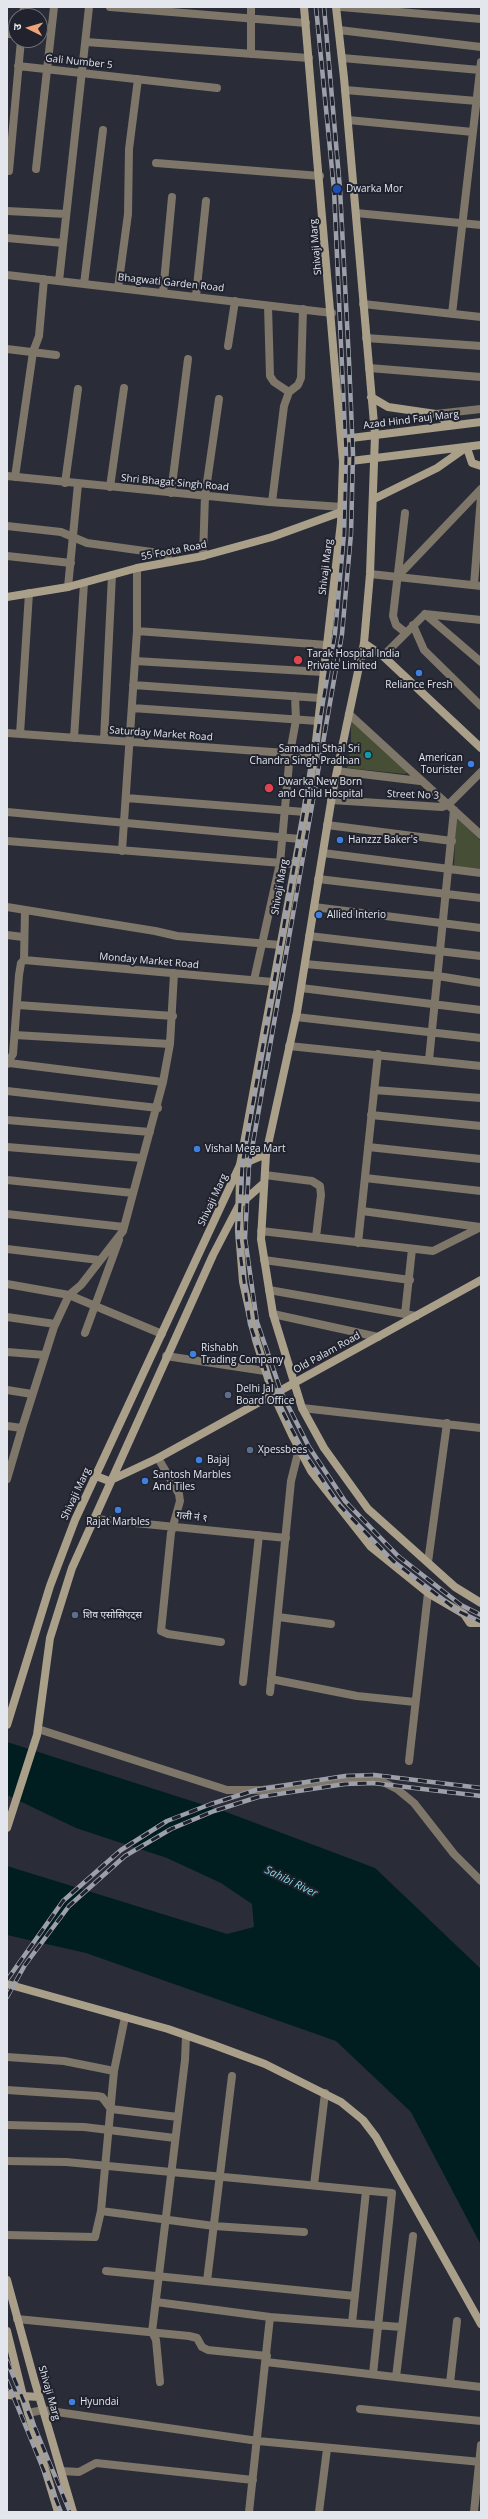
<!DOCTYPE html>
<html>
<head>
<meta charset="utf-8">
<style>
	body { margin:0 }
	#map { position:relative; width:488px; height:2519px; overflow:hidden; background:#2a2c38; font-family:"Open Sans","Noto Sans Devanagari",sans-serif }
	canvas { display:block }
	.frame { position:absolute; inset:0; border:8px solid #e4e6ee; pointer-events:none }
	.north { position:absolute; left:8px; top:8px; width:40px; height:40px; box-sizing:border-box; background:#20232e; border:1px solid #6e717b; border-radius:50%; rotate:275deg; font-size:11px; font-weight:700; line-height:16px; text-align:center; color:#e4e6ee }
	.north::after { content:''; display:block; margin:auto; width:14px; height:18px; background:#f0a378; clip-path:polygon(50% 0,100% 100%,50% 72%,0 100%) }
</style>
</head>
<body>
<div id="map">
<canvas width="488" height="2519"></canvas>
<div class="frame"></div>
<div class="north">उ</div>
</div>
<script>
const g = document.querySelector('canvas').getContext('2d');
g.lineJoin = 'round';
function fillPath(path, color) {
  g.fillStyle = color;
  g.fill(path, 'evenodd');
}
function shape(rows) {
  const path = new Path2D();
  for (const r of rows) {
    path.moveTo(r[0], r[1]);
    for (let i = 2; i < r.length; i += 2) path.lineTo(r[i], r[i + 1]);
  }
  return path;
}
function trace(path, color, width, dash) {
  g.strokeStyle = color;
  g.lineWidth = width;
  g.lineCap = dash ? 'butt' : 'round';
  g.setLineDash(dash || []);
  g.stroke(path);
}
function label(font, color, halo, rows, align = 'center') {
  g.font = font + ' "Open Sans","Noto Sans Devanagari",sans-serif';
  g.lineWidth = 4;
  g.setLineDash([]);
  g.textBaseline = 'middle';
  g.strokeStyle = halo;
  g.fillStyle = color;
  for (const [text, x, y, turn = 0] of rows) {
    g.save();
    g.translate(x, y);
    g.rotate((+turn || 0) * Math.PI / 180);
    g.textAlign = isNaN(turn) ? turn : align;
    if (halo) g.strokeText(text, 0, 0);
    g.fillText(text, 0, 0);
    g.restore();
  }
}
fillPath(shape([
	[351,721,408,772,405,774,347,768,351,746],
	[456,817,481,841,481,869,454,866]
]), '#464e35');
fillPath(shape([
	[7,1742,226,1812,375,1868,481,1969,481,2245,411,2112,336,2041,86,1953,7,1935,7,1866,227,1934,254,1927,252,1904,221,1883,167,1858,76,1828,7,1795]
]), '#001d20');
trace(shape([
	[110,7,306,23],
	[341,7,481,19],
	[23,16,24,7],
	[339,30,481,47],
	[7,34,16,34],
	[86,42,309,58],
	[251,54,251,7],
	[342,58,480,70],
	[18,66,217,88],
	[345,90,477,101],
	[348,120,473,132],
	[156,163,320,176],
	[36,169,54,7],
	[9,171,21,40],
	[7,211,66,214],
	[356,213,481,225],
	[7,238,63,243],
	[7,275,332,313],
	[59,281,89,7],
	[84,284,103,130],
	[118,288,128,214,129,149,138,79],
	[163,293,172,197],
	[196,296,206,201],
	[363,304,481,317],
	[268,306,270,376,274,382,289,392],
	[452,314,481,62],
	[366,338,481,346],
	[228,346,235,301],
	[7,349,56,355],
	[369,368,481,377],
	[436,414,481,409],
	[7,476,269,502,342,507],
	[15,477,33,352,39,336,44,279],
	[65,483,78,389],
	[110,487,124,388],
	[171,493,188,359],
	[272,502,284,406,289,392,298,385,301,378,303,309],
	[405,513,393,616,396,625,405,632],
	[7,526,61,532,87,543,166,554,170,562],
	[7,556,71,563],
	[203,556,205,496,219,399],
	[370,574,481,586],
	[398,576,481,489],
	[474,585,481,496],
	[68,587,78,484],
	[425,614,481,620],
	[413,625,424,650,481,706],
	[137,631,327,645],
	[383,656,425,614,481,662],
	[135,661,323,672],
	[133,685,320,698],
	[132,708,318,721],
	[349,714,481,835],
	[7,733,314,755],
	[20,734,29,593],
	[74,738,84,583],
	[104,740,112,575],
	[337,771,420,781],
	[126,798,305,812],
	[331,800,442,807,448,805,481,772],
	[7,812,300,839],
	[327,825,452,841],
	[7,841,294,864],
	[122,851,137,631,137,568],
	[323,853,481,873],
	[318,879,481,898],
	[7,907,155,931,177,936,280,945],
	[314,907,481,928],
	[7,935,23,937],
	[309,936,481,956],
	[24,960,273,982],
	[305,964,438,976,481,983],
	[254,980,280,863,290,753,296,720,295,696],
	[301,988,481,1010],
	[18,1005,173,1016],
	[296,1017,481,1038],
	[15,1035,170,1044],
	[289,1046,481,1066],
	[429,1060,454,810],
	[9,1063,163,1082],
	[7,1064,13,1054,19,975,21,963,24,960,25,910],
	[374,1090,481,1098],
	[7,1091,158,1108],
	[371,1115,481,1126],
	[7,1120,150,1132],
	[7,1147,142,1158],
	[368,1147,481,1159],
	[265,1175,312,1181,320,1186,321,1195,316,1237],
	[365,1178,481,1191],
	[7,1180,133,1193],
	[362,1211,480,1227],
	[7,1214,124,1227],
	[261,1231,433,1251,481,1227],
	[358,1243,378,1054],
	[7,1249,99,1260],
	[264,1260,410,1280],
	[7,1284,69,1295,162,1334],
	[269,1290,416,1316],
	[273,1314,378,1337],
	[405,1314,412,1249],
	[7,1317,55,1324],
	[85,1333,119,1240],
	[7,1352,45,1355],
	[166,1356,265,1371],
	[7,1390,32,1394],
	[302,1408,481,1428],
	[7,1426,22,1428,54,1327,69,1295,81,1285,123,1231,163,1082,170,1044,174,973],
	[158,1458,179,1494,180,1501,171,1533,161,1631,168,1634,221,1642],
	[7,1479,22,1428],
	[95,1519,286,1538],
	[428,1562,447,1423],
	[278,1617,331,1624],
	[271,1679,357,1696,415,1702],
	[243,1682,259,1535],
	[270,1692,291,1481,299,1449],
	[38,1729,227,1790,262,1790,349,1778,381,1781,397,1789,414,1803,454,1854,481,1881],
	[409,1761,428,1593],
	[7,2057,64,2061,114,2071],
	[7,2090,97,2096,102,2097,111,2109,178,2117],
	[7,2125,84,2127,175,2138],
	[7,2161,66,2162,392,2193,373,2374],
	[314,2185,325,2093],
	[101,2211,214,2226,304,2232],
	[7,2235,95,2237,101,2211,114,2071,125,2017],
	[106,2271,355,2296],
	[207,2281,232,2076],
	[156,2302,270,2317,401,2327],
	[17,2319,189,2336,197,2338,202,2347,208,2350,267,2356],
	[352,2323,366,2191],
	[266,2362,481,2387],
	[396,2377,413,2236],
	[160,2382,156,2340,152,2332,185,2060,186,2036],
	[450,2383,457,2321],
	[360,2409,481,2421],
	[28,2413,43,2410,258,2441,481,2462],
	[61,2471,79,2472,96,2463,253,2480],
	[249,2512,270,2317],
	[319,2512,327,2449],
	[474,2512,481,2445]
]), '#7d7669', 8);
trace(shape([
	[336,7,344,78,375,435,370,574,364,643,333,790,297,1012,266,1154,261,1239,273,1314,302,1408,324,1448,368,1509,455,1587,481,1603],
	[371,397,388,407,436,414,451,425],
	[343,439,481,422],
	[467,448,472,463,481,466],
	[343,462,481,445],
	[374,499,437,468,464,449],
	[7,597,68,587,137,568,203,556,272,537,341,512],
	[364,643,383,656,481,748],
	[240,1165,266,1154],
	[240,1169,239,1232,243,1282,256,1340,273,1394,293,1437,311,1471,371,1547,428,1593,464,1614,470,1623,481,1623],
	[96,1476,109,1481,158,1458,481,1280],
	[7,1725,50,1586,75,1520,240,1165,305,812,315,750,341,522,343,462,304,7],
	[7,1828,37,1735,50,1638,72,1568,213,1255,239,1205,264,1183],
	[7,1984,168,2029,214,2045,265,2064,341,2102,363,2120,376,2137,481,2324],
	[7,2280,34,2379,73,2512],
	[7,2331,23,2396,58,2512],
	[7,2395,39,2397]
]), '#aaa08a', 8);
const rail = shape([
	[316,7,334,190,346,454,344,534,335,633,242,1165,238,1238,250,1324,275,1397,303,1451,340,1506,393,1561,458,1611,481,1622],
	[324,7,340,189,349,361,353,454,351,534,342,634,249,1166,245,1238,257,1322,282,1394,309,1447,345,1501,398,1556,461,1605,481,1615],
	[7,1980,63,1901,121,1850,167,1821,211,1804,256,1790,345,1776,374,1775,481,1788],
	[7,1997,25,1965,69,1906,125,1856,171,1829,214,1811,258,1797,345,1784,373,1783,481,1796],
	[7,2361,70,2512],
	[7,2381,61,2512]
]);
trace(rail, '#9ea0a9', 4.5);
trace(rail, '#20232e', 3, [9]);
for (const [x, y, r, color] of [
	[337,189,5,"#1a4fb4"],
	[298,660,5,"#e0444e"],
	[419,673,4,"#3f7fe0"],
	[368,755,4,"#0f9aa8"],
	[471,764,4,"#3f7fe0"],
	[269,788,5,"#e0444e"],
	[340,840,4,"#3f7fe0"],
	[319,915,4,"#3f7fe0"],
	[197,1149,4,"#3f7fe0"],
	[193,1354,4,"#3f7fe0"],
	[228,1395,4,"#5c6f8a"],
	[250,1450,4,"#5c6f8a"],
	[199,1460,4,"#3f7fe0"],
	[145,1481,4,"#3f7fe0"],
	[118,1510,4,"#3f7fe0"],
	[75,1615,4,"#5c6f8a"],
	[72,2402,4,"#3f7fe0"]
]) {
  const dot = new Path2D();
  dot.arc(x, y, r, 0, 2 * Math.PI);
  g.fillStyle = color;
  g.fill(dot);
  trace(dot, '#20232e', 1.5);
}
label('10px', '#e4e6ee', '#20232e', [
	["Gali Number 5",79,62,6],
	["Shivaji Marg",316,247,-95],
	["Bhagwati Garden Road",171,283,6],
	["Azad Hind Fauj Marg",411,420,-7],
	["Shri Bhagat Singh Road",175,483,5],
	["55 Foota Road",174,551,-11],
	["Shivaji Marg",326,567,-83],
	["Saturday Market Road",161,734,4],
	["Street No 3",413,795,2],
	["Shivaji Marg",280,887,-80],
	["Monday Market Road",149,961,5],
	["Shivaji Marg",213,1200,-65],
	["Old Palam Road",327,1353,-29],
	["Shivaji Marg",76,1494,-65],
	["गली नं १",192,1517,6],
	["Shivaji Marg",49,2393,74]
]);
label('10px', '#e4e6ee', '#20232e', [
	["Dwarka Mor",346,189],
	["Tarak Hospital India",307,654],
	["Private Limited",307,666],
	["Reliance Fresh",419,685,"center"],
	["Samadhi Sthal Sri",360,749,"right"],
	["Chandra Singh Pradhan",360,761,"right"],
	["American",463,758,"right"],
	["Tourister",463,770,"right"],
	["Dwarka New Born",278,782],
	["and Child Hospital",278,794],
	["Hanzzz Baker's",348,840],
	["Allied Interio",327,915],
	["Vishal Mega Mart",205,1149],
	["Rishabh",201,1348],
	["Trading Company",201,1360],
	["Delhi Jal",236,1389],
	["Board Office",236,1401],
	["Xpessbees",258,1450],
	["Bajaj",207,1460],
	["Santosh Marbles",153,1475],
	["And Tiles",153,1487],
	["Rajat Marbles",118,1522,"center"],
	["शिव एसोसिएट्स",83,1615],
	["Hyundai",80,2402]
], 'left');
label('italic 11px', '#8adae2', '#20232e', [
	["Sahibi River",291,1882,26]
]);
</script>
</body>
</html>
